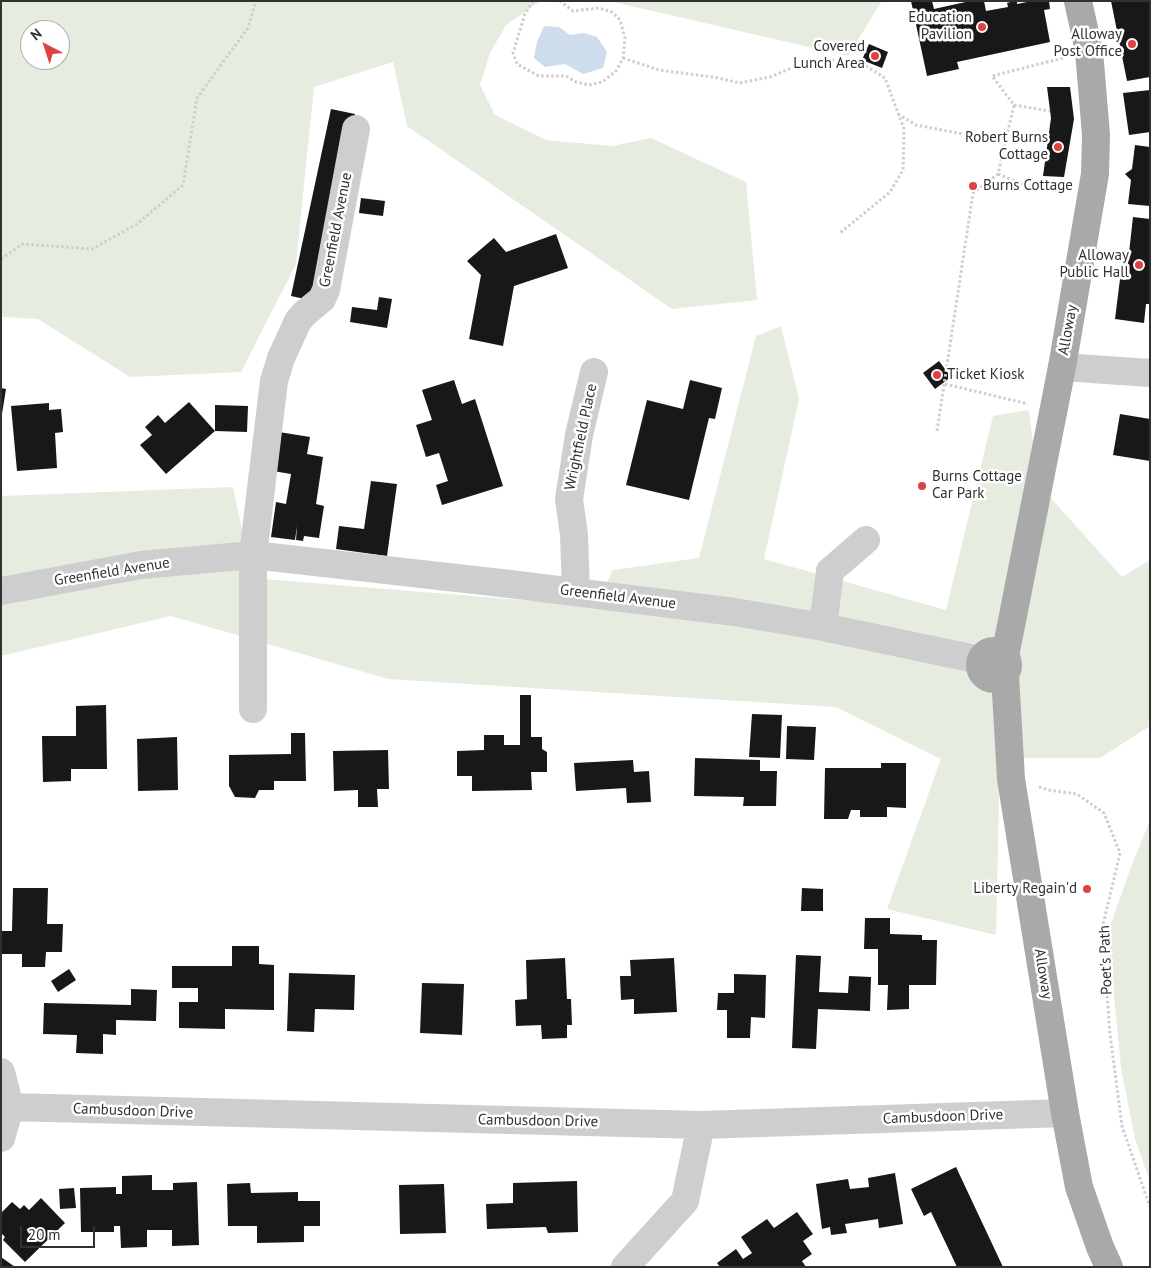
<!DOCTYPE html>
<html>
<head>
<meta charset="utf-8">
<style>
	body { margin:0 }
	#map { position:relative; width:1151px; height:1268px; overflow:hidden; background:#fff; font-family:"PT Sans",sans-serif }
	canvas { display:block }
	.frame { position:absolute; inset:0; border:2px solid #313131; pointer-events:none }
	.north { position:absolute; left:20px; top:20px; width:50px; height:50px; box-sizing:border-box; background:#fff; border:1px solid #adadad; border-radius:50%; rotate:320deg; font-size:14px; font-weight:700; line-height:20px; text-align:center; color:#313131 }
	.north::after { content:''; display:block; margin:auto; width:18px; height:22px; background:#db4240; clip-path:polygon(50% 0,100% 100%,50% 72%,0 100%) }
	.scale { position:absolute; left:20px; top:1226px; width:75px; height:22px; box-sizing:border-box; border:2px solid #313131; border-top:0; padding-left:6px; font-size:15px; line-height:18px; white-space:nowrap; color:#313131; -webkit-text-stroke:4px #fff; paint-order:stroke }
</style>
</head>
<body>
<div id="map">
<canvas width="1151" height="1268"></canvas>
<div class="frame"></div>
<div class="north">N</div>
<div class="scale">20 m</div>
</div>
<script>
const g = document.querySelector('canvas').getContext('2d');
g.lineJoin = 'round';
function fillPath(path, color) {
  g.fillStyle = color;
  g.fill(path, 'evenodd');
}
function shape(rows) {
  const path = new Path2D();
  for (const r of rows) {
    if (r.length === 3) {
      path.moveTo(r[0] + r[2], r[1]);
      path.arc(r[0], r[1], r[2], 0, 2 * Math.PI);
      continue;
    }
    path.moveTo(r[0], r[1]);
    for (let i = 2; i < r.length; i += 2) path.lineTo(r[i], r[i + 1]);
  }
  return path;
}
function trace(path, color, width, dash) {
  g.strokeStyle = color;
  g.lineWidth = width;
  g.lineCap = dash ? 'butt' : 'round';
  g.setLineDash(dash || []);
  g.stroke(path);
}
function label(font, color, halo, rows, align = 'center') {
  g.font = font + ' "PT Sans",sans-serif';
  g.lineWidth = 5;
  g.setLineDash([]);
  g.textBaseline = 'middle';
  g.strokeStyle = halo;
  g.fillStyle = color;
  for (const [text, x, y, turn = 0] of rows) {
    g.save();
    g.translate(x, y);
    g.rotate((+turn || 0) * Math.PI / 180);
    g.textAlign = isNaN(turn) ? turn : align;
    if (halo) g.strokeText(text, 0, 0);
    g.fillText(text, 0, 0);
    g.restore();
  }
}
fillPath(shape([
	[1,1,541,1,506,25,490,53,480,85,495,115,546,140,612,146,651,138,746,182,757,300,672,309,407,126,393,62,314,87,296,264,241,372,130,377,38,319,1,317],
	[30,30,60,30,60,60,30,60],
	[609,1,882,1,848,56],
	[781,326,799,399,764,559,946,610,993,416,1029,410,1038,484,1122,577,1150,560,1150,726,1100,758,1000,758,996,935,887,909,941,759,836,707,388,679,171,616,1,656,1,496,233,487,252,578,595,606,613,570,699,558,756,336],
	[1150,820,1150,1182,1135,1139,1121,1068,1108,932,1131,867]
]), '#e6ede0');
fillPath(shape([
	[544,26,559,27,570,35,584,33,597,37,607,52,603,68,583,74,565,64,545,67,534,58,537,42]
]), '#ceddeb');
fillPath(shape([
	[911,1,932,1,934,9,970,1,984,1,986,11,1008,7,1007,3,1014,1,1017,1,1017,4,1032,1,1049,1,1050,9,1044,10,1050,42,957,62,959,69,927,76],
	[1111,1,1150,1,1150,77,1127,81],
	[869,44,888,52,882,68,862,60],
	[1047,87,1070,87,1074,119,1064,177,1043,176,1051,118],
	[1150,90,1150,132,1129,135,1123,93],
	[331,109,355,114,314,301,291,296],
	[1135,145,1150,147,1150,206,1128,204,1131,180,1125,174,1132,169],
	[361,198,385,201,383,216,359,213],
	[1133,217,1150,219,1150,304,1146,304,1144,323,1115,319,1120,279,1126,280],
	[556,234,568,268,514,286,503,346,469,339,481,275,467,261,494,238,506,252],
	[379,297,392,299,387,328,350,322,352,307,377,310],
	[939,361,951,377,935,389,923,373],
	[454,380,462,404,475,399,503,486,442,505,436,485,448,481,439,453,426,457,416,425,432,420,422,390],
	[690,380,722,388,715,419,709,418,689,500,626,485,647,400,683,409],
	[1,388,6,389,2,414,1,413],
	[189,402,215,431,215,405,248,406,247,432,215,431,166,474,140,445,152,435,145,427,158,415,165,423],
	[49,403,49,410,61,409,63,432,55,433,57,468,17,471,11,406],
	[1120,414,1150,419,1150,461,1113,455],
	[279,432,310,437,307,454,323,457,316,504,324,506,319,538,304,536,303,541,296,540,297,526,295,540,271,537,276,502,286,504,291,474,273,471],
	[371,481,397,484,387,556,336,549,339,526,364,529],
	[520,695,531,695,531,737,542,737,542,749,547,752,547,772,531,772,532,790,472,791,472,776,457,776,457,751,484,750,484,735,504,735,504,745,520,745],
	[106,705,107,769,71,769,71,781,43,782,42,736,76,736,76,706],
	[752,714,782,715,780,758,749,757],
	[787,726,816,727,814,760,786,759],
	[291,733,305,733,306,781,274,781,274,790,259,790,255,798,235,797,229,786,229,755,291,754],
	[177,737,178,790,138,791,137,739],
	[388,750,389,789,377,789,378,807,358,807,358,790,334,791,333,751],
	[695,758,760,760,760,771,777,771,776,806,743,806,744,797,694,796],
	[633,760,634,772,649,771,651,802,627,803,626,788,576,791,574,763],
	[881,763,906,763,906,808,887,807,887,817,860,817,860,810,851,810,848,819,824,819,825,768,881,768],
	[13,888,48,888,47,924,63,924,62,952,46,952,45,967,22,967,22,954,1,954,1,931,12,931],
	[802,888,823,889,823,911,801,911],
	[865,918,890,918,890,934,922,935,922,940,937,940,936,985,909,985,909,1009,887,1010,888,985,878,985,878,949,864,949],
	[232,946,259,946,259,964,274,965,274,1010,225,1009,225,1029,179,1028,179,1002,198,1002,198,988,172,988,172,966,232,966],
	[796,955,821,956,819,992,848,993,849,976,871,977,870,1011,818,1009,816,1049,792,1048],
	[565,958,567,999,571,999,572,1025,567,1025,567,1038,542,1039,541,1025,516,1026,515,1000,527,999,526,960],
	[674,958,677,1012,634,1014,634,999,621,1000,620,976,631,976,630,960],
	[69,969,76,980,58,992,51,981],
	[289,973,355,975,354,1010,315,1009,314,1032,287,1031],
	[734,974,766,975,765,1018,751,1017,750,1038,727,1038,727,1010,717,1010,718,993,734,993],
	[422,983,464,984,462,1035,420,1033],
	[131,989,157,990,156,1021,116,1020,116,1035,103,1034,103,1054,76,1053,77,1035,43,1034,44,1003,131,1005],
	[956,1167,1003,1267,957,1267,931,1212,924,1216,911,1189],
	[895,1173,903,1224,879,1228,878,1219,845,1224,847,1233,831,1235,830,1227,822,1229,816,1184,848,1179,850,1189,869,1187,868,1178],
	[152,1175,152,1190,173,1190,173,1183,197,1182,199,1245,172,1246,172,1230,147,1230,147,1247,121,1248,120,1226,114,1226,114,1232,81,1232,80,1188,116,1187,116,1194,122,1194,122,1176],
	[577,1181,578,1232,548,1233,546,1227,487,1229,486,1204,513,1203,513,1183],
	[250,1183,251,1193,298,1192,298,1201,320,1201,320,1226,304,1226,304,1242,257,1243,257,1226,228,1226,227,1184],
	[444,1184,446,1233,400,1234,399,1185],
	[74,1188,76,1208,60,1209,59,1189],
	[41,1198,65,1223,25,1262,3,1240,5,1237,1,1233,1,1213,12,1202,20,1209,24,1205,29,1210],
	[797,1212,813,1234,803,1241,812,1254,802,1261,806,1267,720,1267,717,1263,736,1249,743,1259,752,1253,741,1237,767,1219,774,1228],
	[1,1257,15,1267,1,1267]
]), '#181818');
trace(shape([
	[533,1,525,14,513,53,517,64,539,76,566,76,576,82,589,85,602,82,616,71,623,58,625,38,620,20,612,12,599,8,573,11,560,1],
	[623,58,659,70,713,77,740,83,770,77,794,67,829,60,863,64,885,78,904,129,903,170,890,192,840,233],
	[1014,105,1050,111],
	[898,114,916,125,1005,142],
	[998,174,1022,184,1057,186],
	[1,259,23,244,92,249,137,224,183,185,197,98,248,28,256,1],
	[945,384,1028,404],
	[937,431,973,193,998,174,1014,105,992,76,1063,58],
	[1039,787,1049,790,1077,794,1104,813,1120,853,1102,929,1110,1034,1122,1126,1150,1207]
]), '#cecece', 3, [2.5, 2.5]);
trace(shape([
	[1062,367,1150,373],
	[1,591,141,565,253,555,510,584,735,612,823,627,980,660],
	[576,592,574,535,569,499,579,435,594,372],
	[823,627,830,571,866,540],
	[253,709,253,555,274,381,281,358,298,321,305,313,322,299,326,290,356,129],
	[1,1072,10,1107,1,1138],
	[10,1107,701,1125,1065,1113],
	[625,1267,685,1201,701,1125]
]), '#cecece', 28);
trace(shape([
	[994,665,14],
	[1005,656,1062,367,1095,174,1096,135,1089,51,1078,1],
	[1005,675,1011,779,1065,1113,1079,1187,1100,1247,1109,1267]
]), '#a9a9a9', 28);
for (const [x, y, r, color] of [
	[982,27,5,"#db4240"],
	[1132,44,5,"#db4240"],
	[875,56,5,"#db4240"],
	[1058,147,5,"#db4240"],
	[973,186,5,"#db4240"],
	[1139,265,5,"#db4240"],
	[937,375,5,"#db4240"],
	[922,486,5,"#db4240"],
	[1087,889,5,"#db4240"]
]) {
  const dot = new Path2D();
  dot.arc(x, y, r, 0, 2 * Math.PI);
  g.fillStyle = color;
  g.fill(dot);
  trace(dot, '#fff', 2);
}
label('15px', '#313131', '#fff', [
	["Education",972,18],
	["Pavilion",972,35],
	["Alloway",1122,35],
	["Post Office",1122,52],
	["Covered",865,47],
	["Lunch Area",865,64],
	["Robert Burns",1048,138],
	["Cottage",1048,155],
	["Burns Cottage",983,186,"left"],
	["Alloway",1129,256],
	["Public Hall",1129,273],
	["Ticket Kiosk",947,375,"left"],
	["Burns Cottage",932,477,"left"],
	["Car Park",932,494,"left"],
	["Liberty Regain'd",1077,889]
], 'right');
label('15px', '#313131', '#fff', [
	["Greenfield Avenue",336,230,-79],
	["Alloway",1068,330,-80],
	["Wrightfield Place",581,437,-78],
	["Greenfield Avenue",112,572,-9],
	["Greenfield Avenue",618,597,7],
	["Poet's Path",1106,960,-92],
	["Alloway",1043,974,81],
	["Cambusdoon Drive",133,1111,2],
	["Cambusdoon Drive",943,1117,-2],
	["Cambusdoon Drive",538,1121,1]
]);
</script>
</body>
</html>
